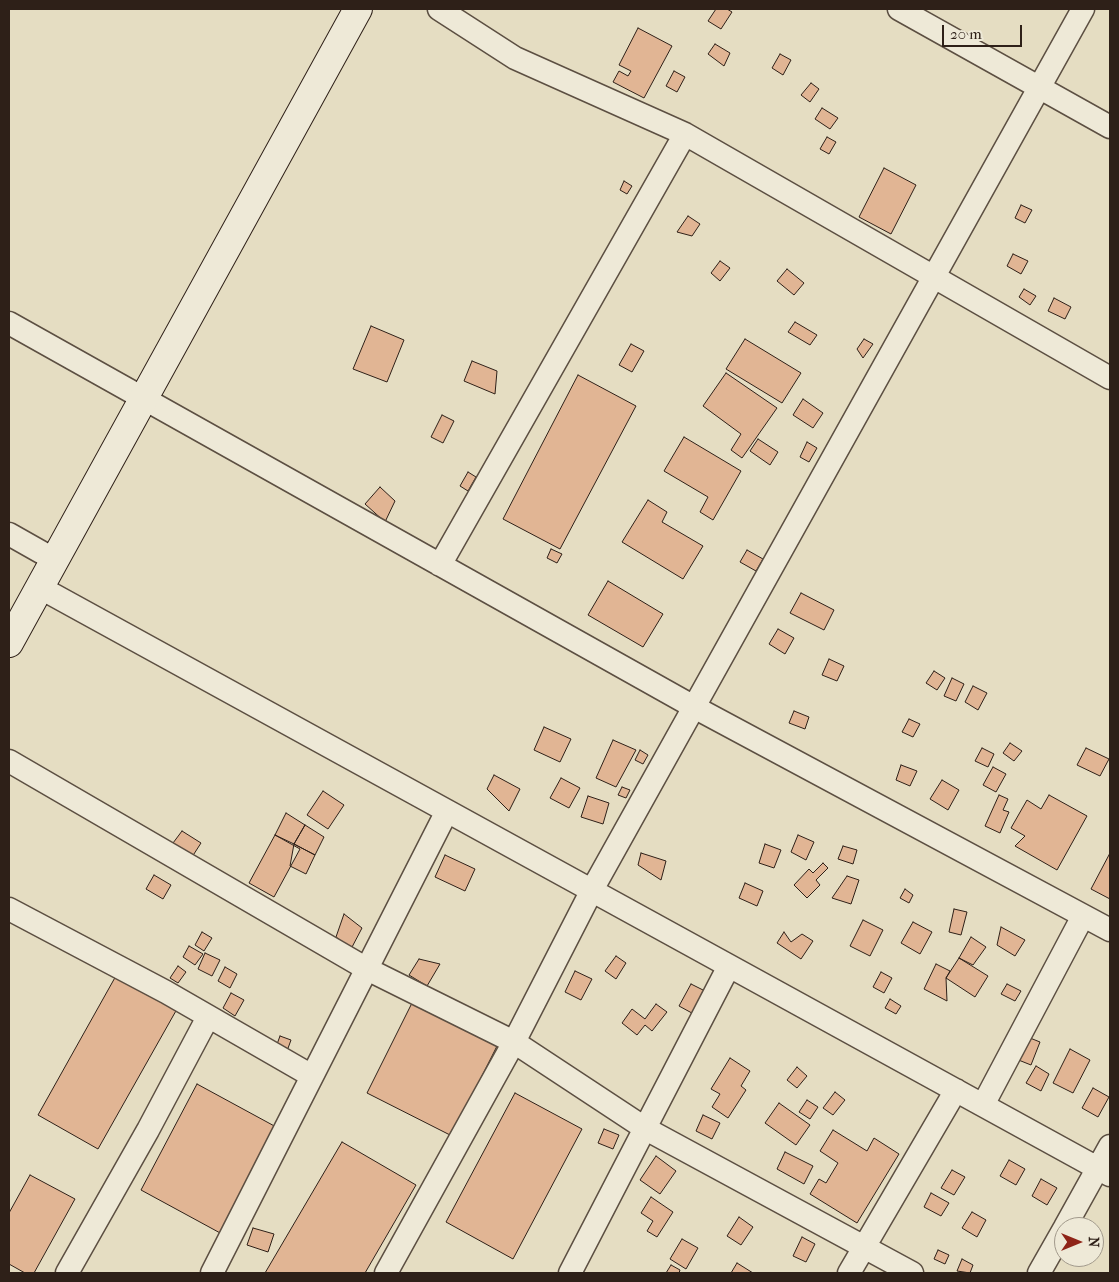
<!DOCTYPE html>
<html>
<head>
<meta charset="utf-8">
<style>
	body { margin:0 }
	#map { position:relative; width:1119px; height:1282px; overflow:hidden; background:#e5ddc2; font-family:"IM FELL French Canon",serif }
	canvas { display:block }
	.frame { position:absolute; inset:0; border:10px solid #2e2018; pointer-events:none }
	.north { position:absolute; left:1054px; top:1217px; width:50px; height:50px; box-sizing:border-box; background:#eee9d7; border:1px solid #a1998b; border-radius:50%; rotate:90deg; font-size:14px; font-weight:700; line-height:20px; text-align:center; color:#2e2018 }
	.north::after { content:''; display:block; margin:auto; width:18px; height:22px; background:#8f2418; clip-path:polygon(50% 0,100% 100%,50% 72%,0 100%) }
	.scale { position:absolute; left:942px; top:25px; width:80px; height:22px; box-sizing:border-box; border:2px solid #2e2018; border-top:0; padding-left:6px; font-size:15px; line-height:18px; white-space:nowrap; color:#2e2018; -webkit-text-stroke:4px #eee9d7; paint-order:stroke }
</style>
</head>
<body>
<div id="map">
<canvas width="1119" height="1282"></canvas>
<div class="frame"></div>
<div class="north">N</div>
<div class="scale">20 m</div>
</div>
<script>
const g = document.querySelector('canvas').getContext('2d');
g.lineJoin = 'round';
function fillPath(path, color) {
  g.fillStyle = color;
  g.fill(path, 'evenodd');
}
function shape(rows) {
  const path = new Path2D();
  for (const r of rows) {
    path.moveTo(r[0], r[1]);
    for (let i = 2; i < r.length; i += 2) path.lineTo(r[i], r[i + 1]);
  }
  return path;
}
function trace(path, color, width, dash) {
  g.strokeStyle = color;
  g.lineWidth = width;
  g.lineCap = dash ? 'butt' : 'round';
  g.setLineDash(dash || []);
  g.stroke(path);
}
const building = shape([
	[716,9,727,9,732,12,721,29,708,21,716,9],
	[638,28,672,46,644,98,613,82,619,71,628,76,631,71,619,65,638,28],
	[715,44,730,53,724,66,708,54,715,44],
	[780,54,791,60,783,75,772,68,780,54],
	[674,71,685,77,677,92,666,86,674,71],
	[811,83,819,89,810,102,801,95,811,83],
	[822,108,838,118,830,129,815,119,822,108],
	[827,137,836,142,829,154,820,149,827,137],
	[884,168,916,185,891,234,859,217,884,168],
	[624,181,632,186,627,194,620,190,624,181],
	[1021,205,1032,210,1025,223,1015,218,1021,205],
	[688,216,700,224,692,236,677,232,688,216],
	[1013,254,1028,261,1021,274,1007,266,1013,254],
	[720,261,730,268,720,281,711,273,720,261],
	[787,269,804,283,794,295,777,281,787,269],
	[1024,289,1036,296,1030,305,1019,297,1024,289],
	[1054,298,1071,307,1065,319,1048,311,1054,298],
	[795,322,817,335,810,345,788,332,795,322],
	[371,326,404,340,387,382,353,369,371,326],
	[745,339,801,373,782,403,726,369,745,339],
	[864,339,873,344,863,358,857,349,864,339],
	[631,344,644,351,632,372,619,365,631,344],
	[472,361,497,371,495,394,464,381,472,361],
	[726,373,777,408,742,458,731,450,741,434,703,406,726,373],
	[578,375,636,406,560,549,503,519,578,375],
	[803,399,823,413,813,428,793,415,803,399],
	[442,415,454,421,443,443,431,437,442,415],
	[684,437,741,471,713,520,700,512,708,497,664,471,684,437],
	[758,439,778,452,770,465,750,451,758,439],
	[807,442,817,448,809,462,800,457,807,442],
	[468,472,476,477,468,491,460,486,468,472],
	[380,487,395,501,385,522,365,504,380,487],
	[648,500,667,512,662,522,703,546,683,579,622,542,648,500],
	[551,549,562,554,557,563,547,558,551,549],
	[747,550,763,559,756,571,740,562,747,550],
	[608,581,663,614,643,647,588,615,608,581],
	[801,593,834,610,824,630,790,613,801,593],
	[778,629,794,638,785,654,769,644,778,629],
	[829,659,844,666,837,681,822,675,829,659],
	[934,671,945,678,937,690,926,683,934,671],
	[952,678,964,684,956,701,944,696,952,678],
	[973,686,987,693,978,710,965,702,973,686],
	[794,711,809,717,805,729,789,723,794,711],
	[909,719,920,724,913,737,902,732,909,719],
	[544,727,571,739,560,762,534,750,544,727],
	[613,740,636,750,616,787,596,778,613,740],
	[1010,743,1022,751,1014,761,1003,753,1010,743],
	[982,748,994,754,988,767,975,761,982,748],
	[1086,748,1109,759,1100,776,1077,765,1086,748],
	[640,750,648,755,643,764,635,760,640,750],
	[901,765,917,771,910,786,896,780,901,765],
	[993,767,1006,774,996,792,983,785,993,767],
	[494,775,520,789,509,811,487,789,494,775],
	[561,778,580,788,569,808,550,798,561,778],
	[942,780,959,790,948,810,930,799,942,780],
	[622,787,630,790,626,798,618,795,622,787],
	[323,791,344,805,328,829,307,815,323,791],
	[999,795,1008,799,1003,810,1009,812,1000,833,985,826,999,795],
	[1049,795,1087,816,1057,870,1015,846,1025,836,1011,828,1027,800,1041,809,1049,795],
	[588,796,609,803,603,824,581,817,588,796],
	[286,813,305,825,294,844,275,835,286,813],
	[305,825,324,837,315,855,294,844,305,825],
	[182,831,201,843,192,857,173,843,182,831],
	[275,835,300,849,274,897,249,883,275,835],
	[798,835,814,842,806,860,791,852,798,835],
	[294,844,315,855,306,874,290,866,294,844],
	[765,844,781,850,774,868,759,863,765,844],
	[843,846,857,850,853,864,838,859,843,846],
	[641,853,666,861,661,880,638,865,641,853],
	[1110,853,1110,899,1091,889,1110,853],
	[445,855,475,869,465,891,435,877,445,855],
	[823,863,828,868,816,880,820,885,807,898,794,885,809,869,813,873,823,863],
	[154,875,171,885,163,899,146,889,154,875],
	[847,876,859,880,851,904,832,898,847,876],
	[745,883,763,891,757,906,739,898,745,883],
	[905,889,913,895,909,903,900,898,905,889],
	[954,909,967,912,961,935,949,932,954,909],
	[344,914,362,928,351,949,336,937,344,914],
	[863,920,883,930,870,956,850,946,863,920],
	[913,922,932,932,920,954,901,943,913,922],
	[1001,927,1025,940,1015,956,997,945,1001,927],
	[202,932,212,938,204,951,195,945,202,932],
	[784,932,791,942,802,934,813,941,801,959,777,943,784,932],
	[971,937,986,947,973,965,959,958,971,937],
	[189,946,203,954,195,965,183,957,189,946],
	[205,953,220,960,212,976,198,969,205,953],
	[616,956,626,963,616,979,605,971,616,956],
	[959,958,988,976,975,997,946,978,959,958],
	[419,959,440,964,427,986,409,975,419,959],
	[936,964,950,971,946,978,947,1001,924,989,936,964],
	[178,966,186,972,178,983,170,978,178,966],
	[225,967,237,974,230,988,218,981,225,967],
	[575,971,592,979,581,1000,565,992,575,971],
	[881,972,892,978,884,993,873,987,881,972],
	[117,974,177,1009,98,1149,38,1115,117,974],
	[691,984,713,995,701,1018,679,1006,691,984],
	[1007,984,1021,991,1015,1001,1001,994,1007,984],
	[231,993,244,1000,235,1016,223,1008,231,993],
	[415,997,500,1040,452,1136,367,1093,415,997],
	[890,999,901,1006,896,1014,885,1008,890,999],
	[656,1004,667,1012,652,1031,645,1025,637,1035,622,1023,632,1009,645,1019,656,1004],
	[280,1036,291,1040,287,1051,276,1047,280,1036],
	[1025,1036,1040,1042,1031,1065,1016,1059,1025,1036],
	[1070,1049,1090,1060,1073,1093,1053,1083,1070,1049],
	[730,1058,750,1071,741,1086,746,1090,728,1118,712,1107,720,1094,711,1089,730,1058],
	[1036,1066,1049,1074,1041,1091,1026,1083,1036,1066],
	[797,1067,807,1076,797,1088,787,1080,797,1067],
	[197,1084,278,1128,222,1234,141,1190,197,1084],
	[1093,1088,1109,1097,1098,1117,1082,1108,1093,1088],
	[835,1092,845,1100,833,1115,823,1108,835,1092],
	[515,1093,582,1129,513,1259,446,1222,515,1093],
	[807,1100,818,1107,810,1119,799,1112,807,1100],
	[779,1103,810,1125,796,1145,765,1123,779,1103],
	[703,1115,720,1123,712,1139,696,1131,703,1115],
	[604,1129,619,1135,613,1149,598,1143,604,1129],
	[833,1130,867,1151,874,1138,899,1154,857,1223,810,1194,819,1179,826,1183,838,1163,820,1151,833,1130],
	[342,1142,416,1185,365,1273,265,1273,342,1142],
	[785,1152,813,1166,804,1184,777,1169,785,1152],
	[656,1156,676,1171,660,1194,640,1180,656,1156],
	[1009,1160,1025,1169,1016,1185,1000,1176,1009,1160],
	[952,1170,965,1177,954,1195,941,1188,952,1170],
	[30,1175,75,1199,34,1273,25,1273,9,1264,9,1213,30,1175],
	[1041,1179,1057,1188,1047,1205,1032,1196,1041,1179],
	[931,1193,949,1203,941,1216,924,1207,931,1193],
	[651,1197,673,1212,657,1237,647,1231,653,1221,641,1213,651,1197],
	[972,1212,986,1220,977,1237,962,1228,972,1212],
	[739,1217,753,1227,741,1245,727,1236,739,1217],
	[253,1228,274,1234,268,1252,247,1245,253,1228],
	[802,1237,815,1244,806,1262,793,1256,802,1237],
	[682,1239,698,1248,686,1269,670,1259,682,1239],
	[938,1250,949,1255,945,1264,934,1259,938,1250],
	[962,1259,973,1265,970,1273,957,1271,962,1259],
	[737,1263,753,1273,731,1273,737,1263],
	[671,1265,680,1270,679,1273,666,1273,671,1265]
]);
fillPath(building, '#e1b594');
trace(building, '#2e2018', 1);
const street = shape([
	[439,9,515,58,685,134,1110,378],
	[899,9,1110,127],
	[9,323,694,707,1110,930],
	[9,534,55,560],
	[440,565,685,134],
	[39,587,1110,1175],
	[9,761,367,969,514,1042,646,1129,912,1273],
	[9,909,166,992,312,1076],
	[983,1105,1083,916],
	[1065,1227,1110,1146],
	[67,1273,148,1130,208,1017],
	[212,1273,447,811],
	[386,1273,514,1042,592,890,1083,9],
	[570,1273,729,966],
	[849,1273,956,1090],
	[1039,1273,1064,1229]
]);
const secondary = shape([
	[9,643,358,9]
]);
trace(street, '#5c4f42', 25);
trace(secondary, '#2e2018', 30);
trace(street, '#eee9d7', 22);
trace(secondary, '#eee9d7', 28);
</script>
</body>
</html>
